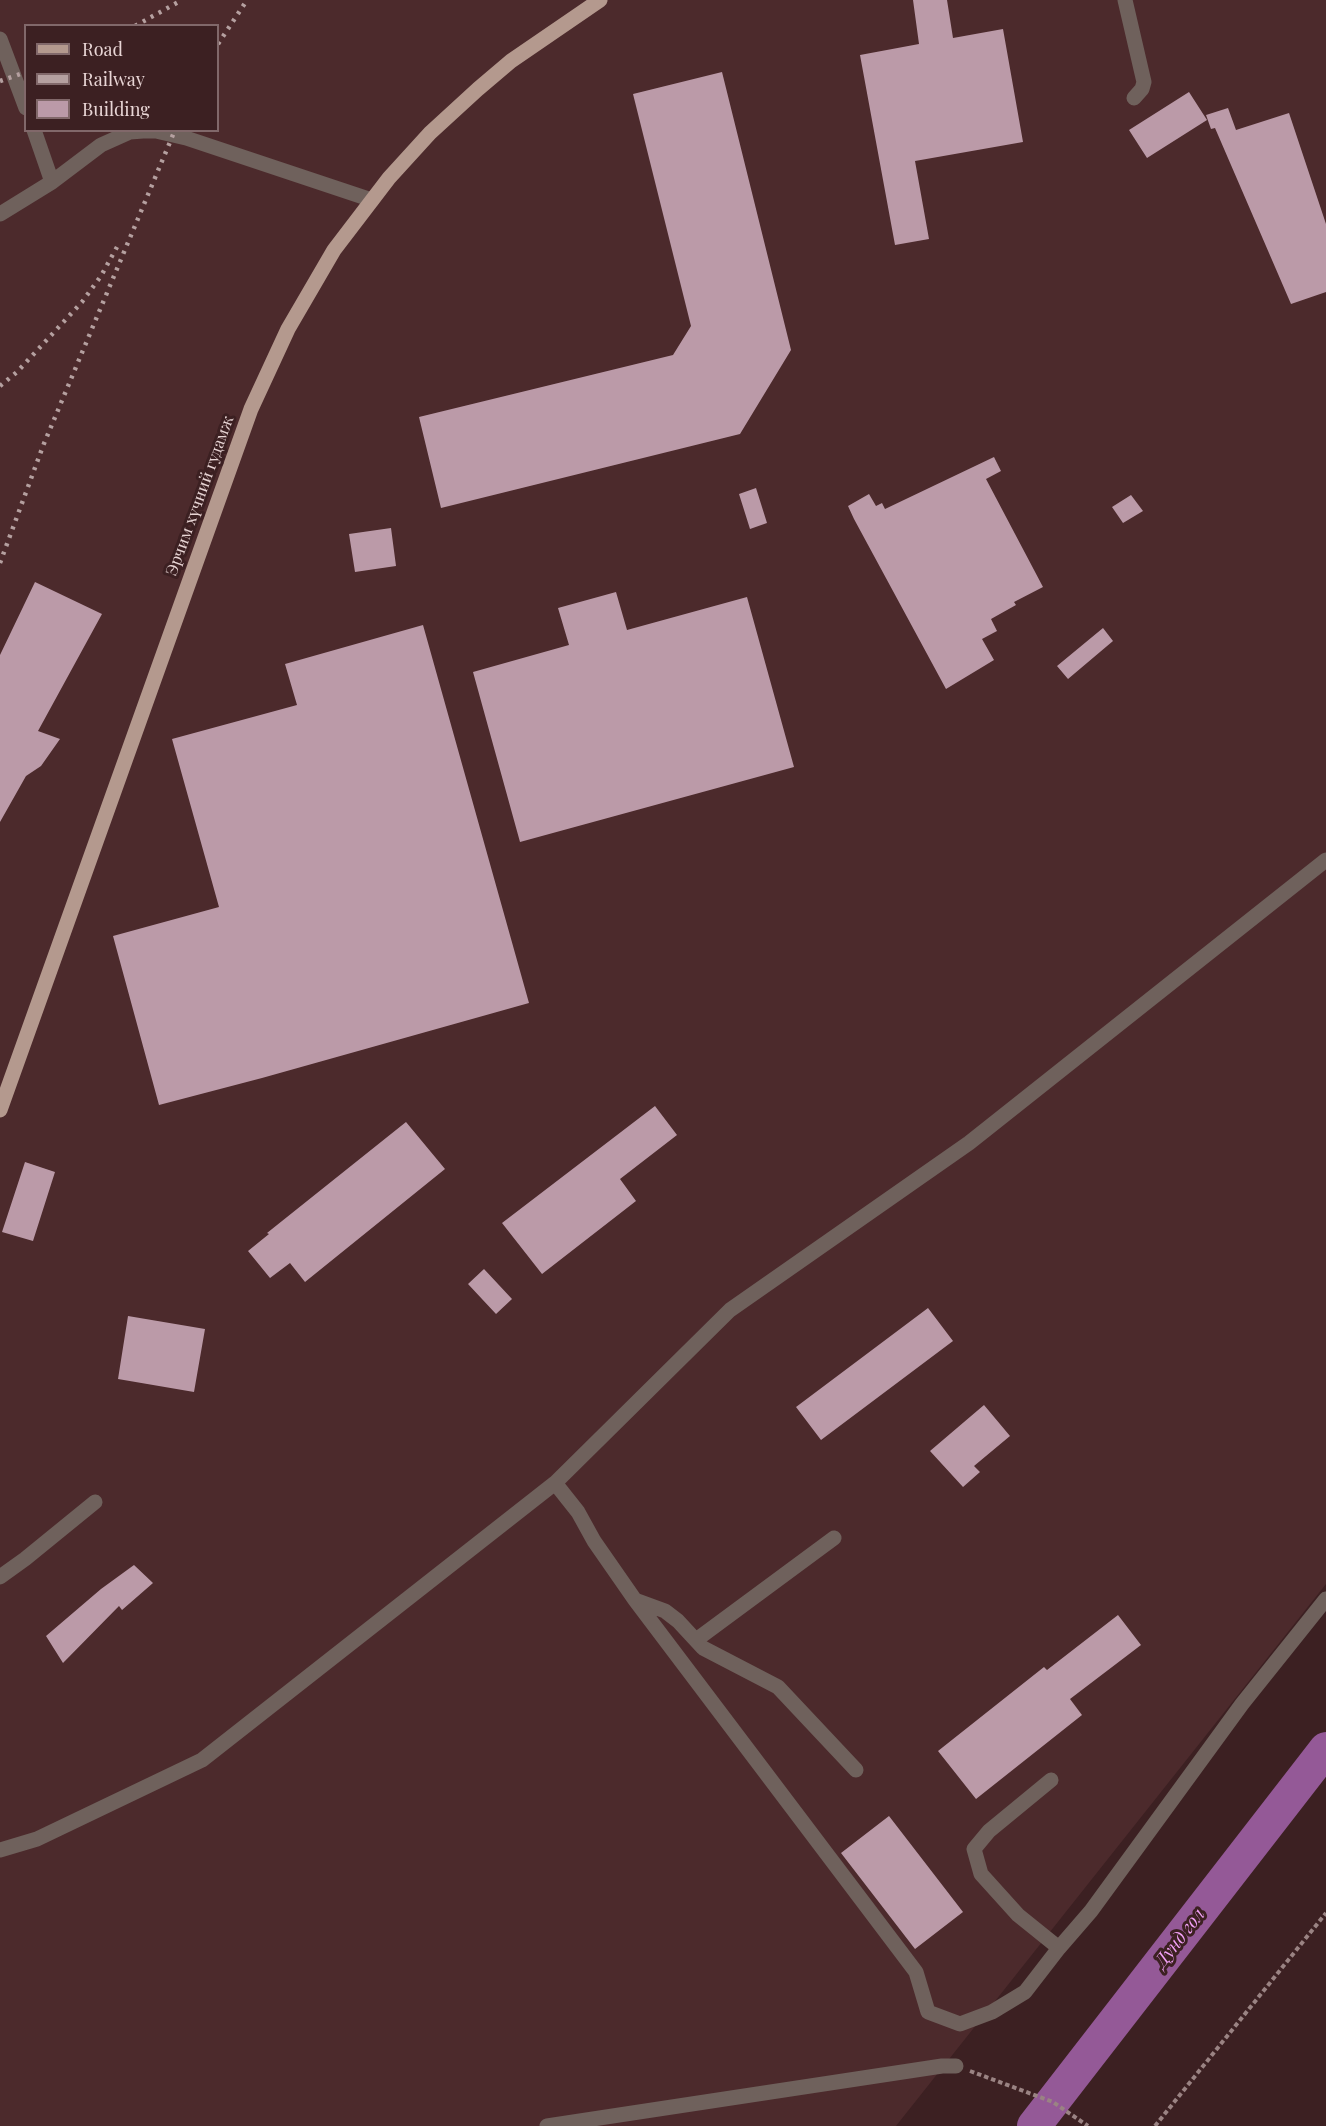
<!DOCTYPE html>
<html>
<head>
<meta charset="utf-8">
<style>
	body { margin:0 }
	#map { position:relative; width:1326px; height:2126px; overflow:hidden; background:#3c2022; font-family:"Playfair Display",serif }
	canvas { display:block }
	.legend { position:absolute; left:24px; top:24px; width:195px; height:108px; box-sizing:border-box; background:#3c2022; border:2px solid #81686a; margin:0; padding:8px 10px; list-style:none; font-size:18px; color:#e8d5d5 }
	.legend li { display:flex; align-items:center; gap:12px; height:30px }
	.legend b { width:30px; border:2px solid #81686a }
</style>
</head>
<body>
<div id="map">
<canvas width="1326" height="2126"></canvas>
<ul class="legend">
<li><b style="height:8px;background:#b4998e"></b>Road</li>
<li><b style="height:8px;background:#b5a0a0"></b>Railway</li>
<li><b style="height:16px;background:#bb9aa8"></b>Building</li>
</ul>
</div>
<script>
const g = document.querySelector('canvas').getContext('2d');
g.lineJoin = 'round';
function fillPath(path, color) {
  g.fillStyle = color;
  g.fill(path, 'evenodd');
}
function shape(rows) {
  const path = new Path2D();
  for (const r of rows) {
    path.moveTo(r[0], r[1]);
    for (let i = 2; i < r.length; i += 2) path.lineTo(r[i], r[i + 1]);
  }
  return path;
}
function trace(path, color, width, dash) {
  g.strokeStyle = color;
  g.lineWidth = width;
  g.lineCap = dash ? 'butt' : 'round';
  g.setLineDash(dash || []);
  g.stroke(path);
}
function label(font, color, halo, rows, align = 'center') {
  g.font = font + ' "Playfair Display",serif';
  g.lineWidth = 6;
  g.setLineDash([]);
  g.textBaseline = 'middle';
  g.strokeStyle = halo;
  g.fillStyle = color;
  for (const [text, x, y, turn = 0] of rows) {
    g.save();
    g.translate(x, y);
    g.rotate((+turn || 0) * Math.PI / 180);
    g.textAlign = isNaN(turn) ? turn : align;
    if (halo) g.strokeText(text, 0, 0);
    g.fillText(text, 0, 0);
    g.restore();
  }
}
fillPath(shape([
	[0,0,1326,0,1326,1584,896,2126,0,2126],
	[26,26,218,26,218,130,26,130]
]), '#4c2a2c');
trace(shape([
	[1034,2126,1326,1749]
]), '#945997', 34);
fillPath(shape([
	[913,0,947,0,953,38,1003,29,1023,142,915,161,929,239,895,245,860,55,919,44],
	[722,72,791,350,740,434,441,508,419,417,673,355,691,326,633,94],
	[1189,92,1207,120,1147,158,1129,130],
	[1228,108,1236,130,1289,113,1326,224,1326,292,1291,304,1215,128,1211,129,1206,115],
	[994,457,1001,471,986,479,1043,587,1014,602,1016,605,991,619,997,631,982,639,994,660,946,689,854,519,848,506,869,494,876,506,882,503,885,509],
	[756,488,767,523,750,529,739,494],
	[1131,495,1143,511,1123,523,1112,507],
	[391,528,396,566,355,572,349,534],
	[35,582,102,614,38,731,60,739,41,766,26,776,0,822,0,655],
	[616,592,627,630,747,597,794,767,520,842,473,672,569,645,558,608],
	[423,625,529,1003,262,1078,159,1105,113,936,219,907,172,739,297,705,285,664],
	[1103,628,1113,641,1068,679,1057,666],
	[655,1106,677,1135,620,1179,636,1201,542,1274,502,1223],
	[406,1122,445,1169,305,1282,290,1263,270,1278,248,1251,269,1234,267,1233],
	[25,1162,55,1172,33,1241,2,1232],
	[484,1269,512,1299,496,1314,468,1284],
	[928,1308,953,1341,821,1440,796,1407],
	[128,1316,205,1329,194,1392,118,1379],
	[984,1405,1010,1436,974,1466,980,1472,963,1487,930,1451],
	[134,1565,153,1583,122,1610,119,1606,63,1663,46,1636,101,1589],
	[1118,1615,1141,1645,1070,1699,1082,1715,976,1799,938,1751,1044,1667,1047,1670],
	[889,1816,963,1912,915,1949,841,1853]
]), '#bb9aa8');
trace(shape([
	[970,2071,1053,2102,1088,2126],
	[1155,2126,1326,1913]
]), '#9a8383', 4, [4.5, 3]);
trace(shape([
	[1125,0,1144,82,1142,89,1134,98],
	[0,39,26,108],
	[34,130,52,182],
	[0,214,52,182,101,145,130,132,143,131,156,131,186,138,372,200],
	[555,1483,578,1512,594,1541,635,1600,916,1972,928,2012,960,2024,992,2012,1025,1992,1059,1948],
	[0,1577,25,1559,95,1502],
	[635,1600,665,1611,678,1621,703,1648,778,1687,856,1770],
	[696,1640,834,1538],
	[1051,1780,989,1831,974,1849,981,1874,1018,1915,1059,1948,1091,1911,1242,1704,1326,1599],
	[0,1850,37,1839,202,1760,555,1483,730,1310,969,1143,1326,860],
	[547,2126,942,2066,956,2066]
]), '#6f615c', 15);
trace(shape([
	[0,1110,251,409,288,329,334,250,389,178,430,133,478,89,511,61,600,0]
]), '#b4998e', 15);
trace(shape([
	[135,26,182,0],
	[218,44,247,0],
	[0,81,26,72],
	[0,386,17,372,82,302,101,276,117,247],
	[0,563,43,446,175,130]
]), '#b5a0a0', 4.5, [3, 6]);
label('16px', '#e8d5d5', '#3c2022', [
	["Эрчим хүчний гудамж",200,496,-70]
]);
label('italic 18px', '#f2a1f7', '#3c2022', [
	["Дунд гол",1180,1938,-52]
]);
</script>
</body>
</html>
